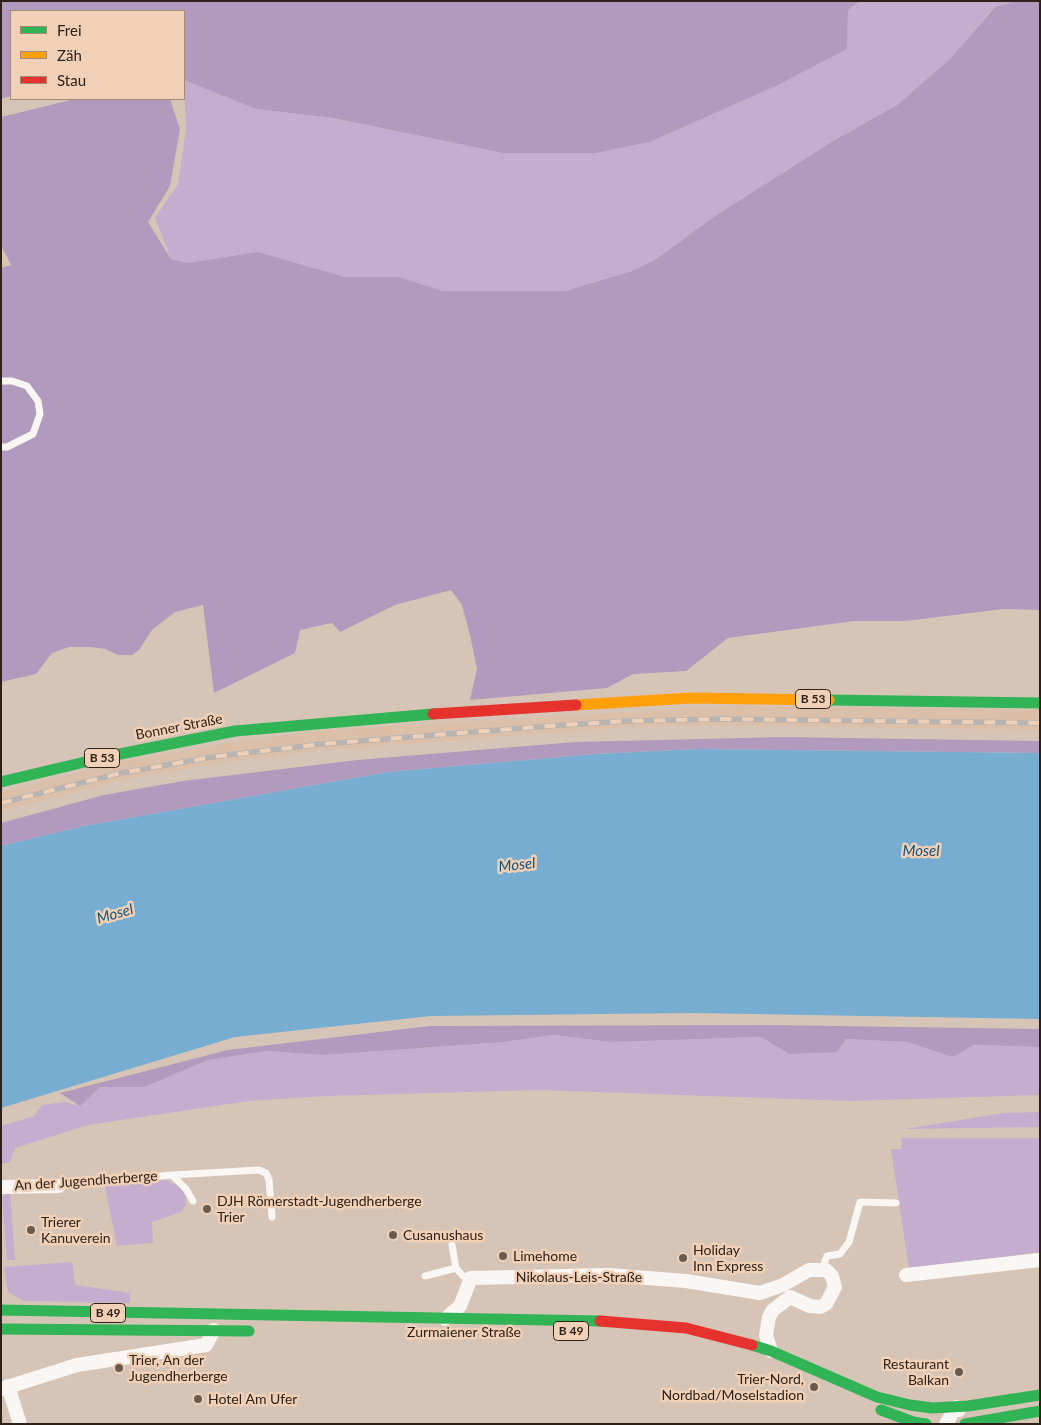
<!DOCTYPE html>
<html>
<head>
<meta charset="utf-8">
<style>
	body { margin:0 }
	#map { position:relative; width:1041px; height:1425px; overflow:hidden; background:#d6c4b6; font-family:Lato,sans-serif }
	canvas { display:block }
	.frame { position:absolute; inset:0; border:2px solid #2e2218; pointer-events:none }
	.legend { position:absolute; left:10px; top:10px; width:175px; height:90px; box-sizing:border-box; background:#f0d0b6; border:1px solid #a28a77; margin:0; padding:6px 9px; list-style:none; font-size:15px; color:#2e2218 }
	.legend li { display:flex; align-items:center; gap:10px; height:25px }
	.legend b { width:25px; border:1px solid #a28a77 }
</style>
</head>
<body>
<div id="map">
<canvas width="1041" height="1425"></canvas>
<div class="frame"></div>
<ul class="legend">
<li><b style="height:6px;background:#30b455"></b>Frei</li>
<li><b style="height:6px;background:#ff9f0a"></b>Zäh</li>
<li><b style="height:6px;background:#e5322d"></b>Stau</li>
</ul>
</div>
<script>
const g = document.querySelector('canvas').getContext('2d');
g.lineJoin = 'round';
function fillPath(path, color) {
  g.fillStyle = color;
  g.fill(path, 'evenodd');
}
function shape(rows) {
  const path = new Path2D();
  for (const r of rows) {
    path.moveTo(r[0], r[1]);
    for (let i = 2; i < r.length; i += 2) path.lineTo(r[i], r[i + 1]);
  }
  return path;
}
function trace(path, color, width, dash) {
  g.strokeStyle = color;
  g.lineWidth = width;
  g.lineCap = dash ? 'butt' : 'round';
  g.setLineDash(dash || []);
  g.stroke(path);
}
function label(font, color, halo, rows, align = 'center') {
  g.font = font + ' Lato,sans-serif';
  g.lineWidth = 5;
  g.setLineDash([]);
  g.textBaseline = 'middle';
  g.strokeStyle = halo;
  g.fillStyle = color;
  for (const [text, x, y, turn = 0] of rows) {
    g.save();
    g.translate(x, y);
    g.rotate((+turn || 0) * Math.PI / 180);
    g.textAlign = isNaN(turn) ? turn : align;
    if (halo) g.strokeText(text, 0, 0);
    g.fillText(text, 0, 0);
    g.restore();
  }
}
fillPath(shape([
	[730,706,1040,710,1040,730,726,725,625,727,547,733,322,750,212,764,122,779,1,811,1,792,120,762,233,742,327,730]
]), '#dcbfa8');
fillPath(shape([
	[860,1,1015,1,994,7,950,59,897,105,833,141,715,216,655,260,632,271,565,291,443,291,399,277,345,277,258,252,187,263,171,259,155,218,178,184,186,129,184,80,256,109,332,118,503,153,596,153,650,142,778,85,847,49,848,10],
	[553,1035,611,1042,761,1037,789,1054,846,1039,908,1042,953,1057,974,1045,1040,1047,1040,1095,850,1101,539,1090,328,1096,248,1101,88,1125,15,1148,10,1162,1,1164,1,1126,34,1116,42,1105,65,1102,80,1106,100,1087,144,1087,208,1060,266,1051,323,1055,504,1042],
	[1040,1112,1040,1127,905,1129,1004,1113],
	[901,1138,1040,1138,1040,1252,909,1269,891,1149,902,1149],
	[165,1180,179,1186,186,1195,186,1205,181,1212,152,1222,153,1243,117,1246,105,1186],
	[10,1193,15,1260,7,1260,2,1196],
	[72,1262,75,1285,130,1293,130,1303,24,1301,8,1292,4,1267]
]), '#c4adcf');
fillPath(shape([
	[1,1,860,1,848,10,847,49,778,85,650,142,596,153,503,153,333,118,256,109,184,80,184,11,11,11,11,96,1,99],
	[1015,1,1040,1,1040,610,1003,609,905,621,854,621,728,638,686,671,633,674,607,688,470,700,477,669,470,635,462,605,451,590,395,605,340,632,332,623,300,630,295,653,214,693,203,605,175,612,152,630,139,650,132,655,118,655,105,649,91,647,69,647,52,653,36,674,1,682,1,268,11,265,1,245,1,117,75,99,170,99,180,129,170,186,148,222,171,259,187,263,258,252,345,277,399,277,443,291,565,291,632,271,655,260,715,216,833,141,897,105,950,59,995,7],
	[783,737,1040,741,1040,753,698,749,596,754,388,772,84,826,1,846,1,823,104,795,183,781,357,760,575,742],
	[769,1025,1040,1029,1040,1047,974,1045,953,1057,908,1042,846,1039,837,1052,789,1054,761,1037,611,1042,553,1035,504,1042,323,1055,266,1051,208,1060,144,1087,100,1087,80,1106,60,1093,228,1050,430,1026]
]), '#b29abe');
fillPath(shape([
	[698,749,1040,753,1040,1019,693,1013,431,1016,235,1037,1,1108,1,846,84,826,388,772,596,754]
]), '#77add1');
trace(shape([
	[1,381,12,381,27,386,38,401,40,414,33,434,7,447,1,447],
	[172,1175,186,1189,193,1201],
	[59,1186,172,1175,259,1170,266,1173,269,1180,272,1217],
	[452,1245,456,1268,463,1276,471,1278],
	[822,1269,827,1256,840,1254,849,1242,860,1202,896,1203],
	[425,1276,456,1268]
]), '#f9f6f4', 7);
trace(shape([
	[1,1187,59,1186],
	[906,1275,1040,1260],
	[445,1319,460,1306,471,1278,609,1275,686,1281,760,1293,783,1285,809,1270,826,1270,832,1276,835,1287,826,1304,820,1307,810,1306,790,1297,773,1310,769,1317,766,1335,771,1351],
	[8,1386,20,1424],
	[1,1389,77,1365,206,1345,214,1330],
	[946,1424,956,1407,959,1410]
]), '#f9f6f4', 14);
trace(shape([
	[829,700,1040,703],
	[1,782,110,756,235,731,433,714],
	[1,1310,600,1321],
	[1,1329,249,1331],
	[752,1345,771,1351,877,1397,910,1405,932,1408,968,1406,1040,1395],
	[881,1410,913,1422,926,1424],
	[965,1424,1040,1411]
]), '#30b455', 11);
trace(shape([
	[576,705,690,698,829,700]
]), '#ff9f0a', 11);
trace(shape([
	[433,714,576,705],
	[600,1321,686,1328,752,1345]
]), '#e5322d', 11);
const rail = shape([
	[1,803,121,773,212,757,322,744,548,726,626,721,721,719,1040,723]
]);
trace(rail, '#b8b4b1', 5.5);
trace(rail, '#f0d0b6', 4, [11]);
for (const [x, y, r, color] of [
	[207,1209,5,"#695b4f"],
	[31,1230,5,"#695b4f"],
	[393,1235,5,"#695b4f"],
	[503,1256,5,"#695b4f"],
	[683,1258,5,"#695b4f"],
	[119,1368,5,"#695b4f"],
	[959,1372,5,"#695b4f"],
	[814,1387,5,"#695b4f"],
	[198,1399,5,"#695b4f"]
]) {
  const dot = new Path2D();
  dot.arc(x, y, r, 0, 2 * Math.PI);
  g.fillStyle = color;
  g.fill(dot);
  trace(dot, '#f0d0b6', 2);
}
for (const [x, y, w] of [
	[813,699,35],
	[102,758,35],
	[108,1313,35],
	[571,1331,35]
]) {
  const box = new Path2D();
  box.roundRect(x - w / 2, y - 9.5, w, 19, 4);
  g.fillStyle = '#f0d0b6';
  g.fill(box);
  trace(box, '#2e2218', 1);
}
label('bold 12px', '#2e2218', null, [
	["B 53",813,699],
	["B 53",102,758],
	["B 49",108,1313],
	["B 49",571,1331]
]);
label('14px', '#2e2218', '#f0d0b6', [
	["Bonner Straße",179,727,-11],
	["An der Jugendherberge",86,1181,-4],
	["Nikolaus-Leis-Straße",579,1277],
	["Zurmaiener Straße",464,1332]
]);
label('14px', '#2e2218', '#f0d0b6', [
	["DJH Römerstadt-Jugendherberge",217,1201],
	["Trier",217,1217],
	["Trierer",41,1222],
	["Kanuverein",41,1238],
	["Cusanushaus",403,1235],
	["Holiday",693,1250],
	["Inn Express",693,1266],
	["Limehome",513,1256],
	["Trier, An der",129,1360],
	["Jugendherberge",129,1376],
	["Restaurant",949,1364,"right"],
	["Balkan",949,1380,"right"],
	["Trier-Nord,",804,1379,"right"],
	["Nordbad/Moselstadion",804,1395,"right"],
	["Hotel Am Ufer",208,1399]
], 'left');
label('italic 15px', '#12537a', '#f0d0b6', [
	["Mosel",921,851],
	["Mosel",517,865,-6],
	["Mosel",115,914,-16]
]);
</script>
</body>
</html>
